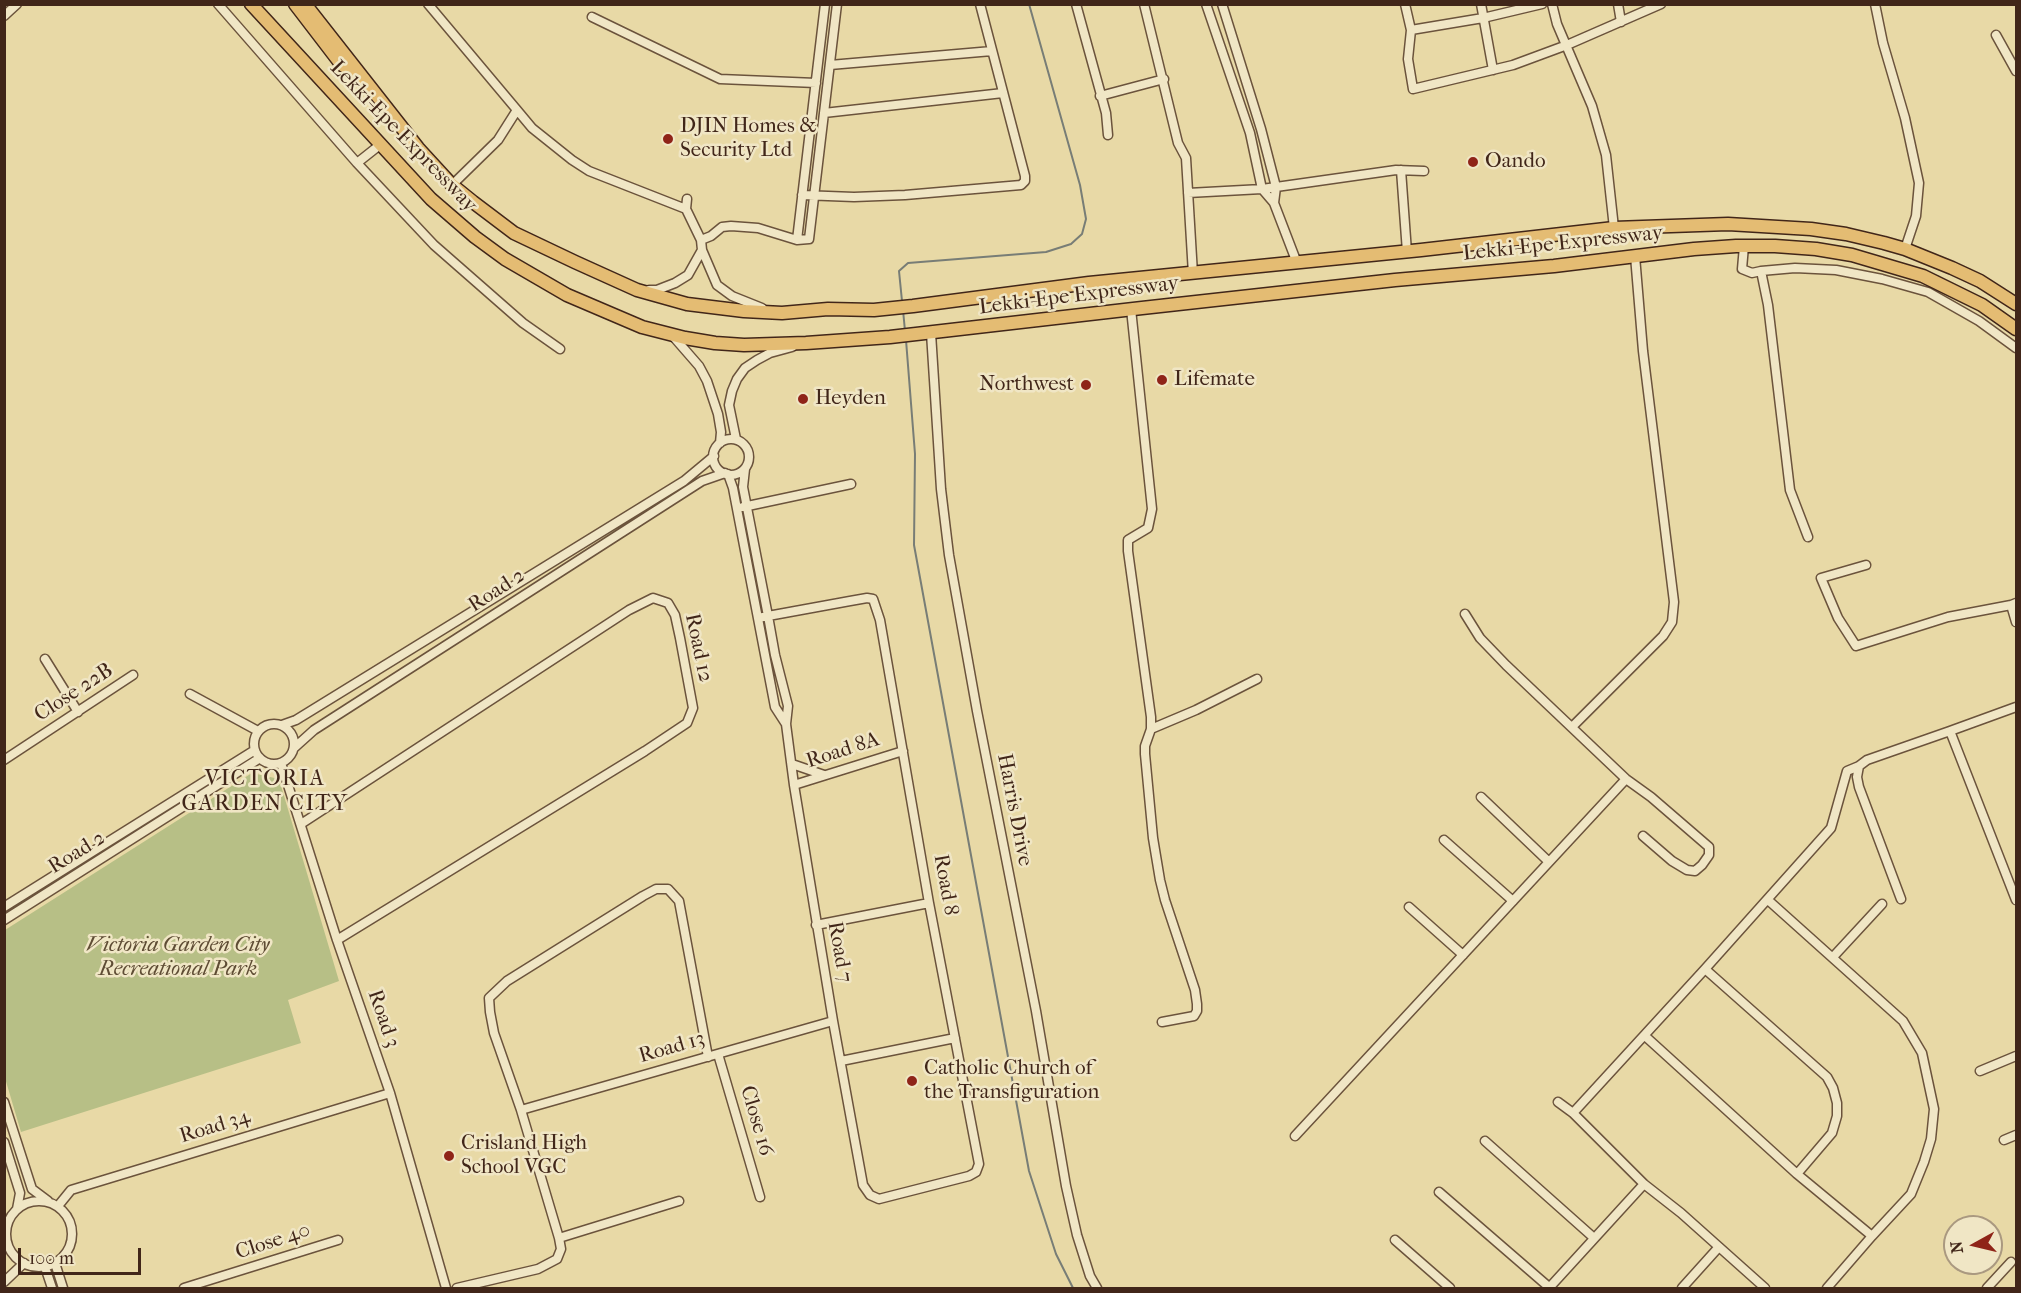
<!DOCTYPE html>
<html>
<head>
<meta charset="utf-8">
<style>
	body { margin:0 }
	#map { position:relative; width:2021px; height:1293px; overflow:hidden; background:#e8d9a6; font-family:"IM FELL French Canon",serif }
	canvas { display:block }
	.frame { position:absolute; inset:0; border:6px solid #412619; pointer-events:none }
	.north { position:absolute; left:1943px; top:1215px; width:60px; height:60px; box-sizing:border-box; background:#f0e6c5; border:2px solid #aa9980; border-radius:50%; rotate:262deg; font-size:16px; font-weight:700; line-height:24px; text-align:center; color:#412619 }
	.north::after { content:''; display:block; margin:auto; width:21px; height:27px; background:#8f2418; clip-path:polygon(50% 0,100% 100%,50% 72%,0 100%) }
	.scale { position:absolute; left:18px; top:1248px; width:123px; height:27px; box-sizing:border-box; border:3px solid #412619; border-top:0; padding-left:8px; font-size:18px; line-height:21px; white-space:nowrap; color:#412619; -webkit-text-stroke:4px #f0e6c5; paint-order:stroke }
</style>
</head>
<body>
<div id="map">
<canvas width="2021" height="1293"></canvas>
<div class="frame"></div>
<div class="north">N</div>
<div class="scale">100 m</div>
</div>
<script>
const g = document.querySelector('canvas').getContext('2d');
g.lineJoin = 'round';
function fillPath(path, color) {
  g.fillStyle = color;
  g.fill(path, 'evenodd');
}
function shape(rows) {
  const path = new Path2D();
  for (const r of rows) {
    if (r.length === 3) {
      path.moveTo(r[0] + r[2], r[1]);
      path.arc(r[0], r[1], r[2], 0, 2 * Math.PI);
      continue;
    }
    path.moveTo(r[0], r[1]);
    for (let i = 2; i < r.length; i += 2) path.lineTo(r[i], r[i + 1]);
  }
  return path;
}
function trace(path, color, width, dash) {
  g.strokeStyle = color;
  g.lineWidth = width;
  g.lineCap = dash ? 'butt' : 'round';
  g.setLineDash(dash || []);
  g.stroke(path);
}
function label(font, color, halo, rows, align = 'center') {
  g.font = font + ' "IM FELL French Canon",serif';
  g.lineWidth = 5;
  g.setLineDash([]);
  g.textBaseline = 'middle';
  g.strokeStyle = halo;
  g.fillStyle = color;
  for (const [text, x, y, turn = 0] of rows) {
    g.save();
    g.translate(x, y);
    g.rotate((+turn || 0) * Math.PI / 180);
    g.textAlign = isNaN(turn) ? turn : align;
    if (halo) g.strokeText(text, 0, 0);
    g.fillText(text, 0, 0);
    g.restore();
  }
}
fillPath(shape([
	[252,773,279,779,339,981,288,1000,301,1043,21,1132,5,1078,5,930]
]), '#b7bf86');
trace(shape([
	[902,301,899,271,908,263,1046,252,1071,244,1082,234,1086,219,1080,185,1029,4],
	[903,310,905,331],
	[906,340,915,454,914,545,1029,1171,1056,1254,1073,1288]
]), '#787d76', 2);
const minor = shape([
	[218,4,357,163,434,245,523,323,560,349],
	[428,4,517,110,498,140,452,185],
	[1076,4,1106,113,1108,135],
	[1144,4,1178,143,1186,158,1193,274],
	[1206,4,1250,133,1262,189,1274,203,1297,263],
	[1222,4,1261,129,1276,187,1274,203],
	[1405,4,1411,30,1408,59,1413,89,1513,65,1567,45,1661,4],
	[1481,4,1493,70],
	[1552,4,1557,24,1592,106,1606,155,1614,228],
	[1618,4,1621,22],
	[1875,4,1883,43,1905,118,1919,183,1916,216,1905,249],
	[4,16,17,4],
	[592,17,720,79,816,83],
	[1411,30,1483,18,1542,4],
	[1996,35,2016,71],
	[830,65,992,51],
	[1100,96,1164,79],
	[517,110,532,128,572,160,589,171,686,209],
	[824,113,1003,93],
	[357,163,381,144],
	[1401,170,1407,252],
	[1188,193,1262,189,1396,170,1424,171],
	[802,195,854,197,905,195,1021,185,1025,181,1025,176,980,4],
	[687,199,686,209,701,240,702,250,717,285,732,296,762,308],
	[701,240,711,236,722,227,731,226,758,228,797,240,809,239,837,4],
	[797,240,825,4],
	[1744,246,1742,269,1752,273,1761,271,1768,305,1790,490,1808,537],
	[1761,271,1795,268,1836,270,1882,279,1928,292,1979,321,2016,348],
	[649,290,657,290,675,283,688,275,702,250],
	[1131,309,1152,509,1148,528,1128,540,1128,551,1151,717,1151,729,1145,746,1145,754,1153,838,1160,880,1165,900,1195,990,1197,1004,1197,1011,1194,1016,1162,1022],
	[931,333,941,489,949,555,977,711,1036,1011,1066,1186,1077,1235,1090,1276,1097,1288],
	[672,335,699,366,707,381,718,414,721,432,720,443],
	[736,439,729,405,732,391,737,379,745,368,757,360,770,353,792,347],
	[731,457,18],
	[745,469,743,487,768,616,775,655,788,706,786,724,794,785,833,1021,863,1185,870,1195,879,1199,969,1176,976,1172,979,1164,929,903,880,620,873,599,867,598,850,601,768,616,758,618],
	[728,474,733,488,775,707,786,724],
	[743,507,851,484],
	[1866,565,1821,578,1838,618,1856,646,1948,617,2011,605],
	[2016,603,2011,605,2016,622],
	[1465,614,1480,638,1506,665,1626,779,1651,797,1709,847,1709,855,1702,865,1695,871,1687,870,1672,861,1643,836],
	[45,659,78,712],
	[190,694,258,731],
	[2016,707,1950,731,2016,900],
	[274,744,20],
	[282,725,296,720,684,481,714,456],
	[1572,727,1663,636,1672,622,1674,602,1643,351,1635,256],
	[1151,729,1196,710,1257,679],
	[294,748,314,730,702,481,725,473],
	[4,760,133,675],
	[281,763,337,940,390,1093,446,1288],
	[792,764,824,775],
	[794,785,903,751],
	[1481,797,1549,862],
	[301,824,629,610,653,598,668,603,675,615,680,638,693,708,687,723,645,751,337,940],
	[1444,840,1513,901],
	[1901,899,1859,787,1857,777,1859,766,1867,760,1950,731],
	[4,907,255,750],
	[1409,907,1463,955],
	[4,920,260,758],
	[816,925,929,903],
	[1833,957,1882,904],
	[1705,969,1827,1077,1833,1088,1837,1103,1837,1116,1832,1133,1797,1174],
	[1645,1036,1797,1174,1872,1236,1911,1194,1924,1162,1931,1139,1934,1109,1922,1053,1903,1021,1768,900],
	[718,1054,760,1197],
	[841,1061,955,1038],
	[1980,1071,2016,1056],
	[4,1102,32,1189,48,1201],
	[1558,1102,1573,1113,1644,1184,1681,1213,1765,1288],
	[521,1110,833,1021],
	[1573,1113,1705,969,1831,828,1847,771,1859,766],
	[1295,1136,1626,779],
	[2004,1140,2016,1135],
	[1485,1141,1594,1238],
	[4,1142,20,1193,17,1209],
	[1439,1192,1550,1288],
	[39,1234,33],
	[58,1206,71,1190,390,1093],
	[559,1238,679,1201],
	[1395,1240,1450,1288],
	[55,1263,63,1288],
	[45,1267,52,1288],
	[4,1282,24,1263],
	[184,1288,338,1240],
	[457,1288,538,1269,557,1259,561,1249,559,1238,521,1110,494,1033,490,1012,489,998,507,981,643,896,656,889,668,889,679,901,708,1057],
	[1549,1288,1644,1184],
	[1682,1288,1718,1248],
	[1827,1288,1872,1236],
	[1987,1288,2011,1262]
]);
const highway = shape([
	[251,4,431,199,475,237,505,259,567,295,642,327,685,338,715,343,744,345,806,343,890,337,1142,308,1395,280,1554,266,1694,249,1736,246,1775,246,1816,249,1852,255,1923,276,1982,305,2016,329],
	[295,4,341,64,354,73],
	[305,4,418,148,452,185,473,202,514,233,575,262,637,290,687,304,744,311,782,313,828,309,874,310,913,306,1089,283,1421,250,1614,228,1728,224,1811,229,1846,234,1884,243,1905,249,1952,268,1980,281,2016,304]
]);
trace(minor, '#6b533c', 11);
trace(highway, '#412619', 15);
trace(minor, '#f0e6c5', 8);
trace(highway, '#e4bc73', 12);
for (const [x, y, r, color] of [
	[668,139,6,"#8f2418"],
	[1473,162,6,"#8f2418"],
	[1162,380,6,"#8f2418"],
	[1086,385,6,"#8f2418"],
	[803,399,6,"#8f2418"],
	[912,1081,6,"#8f2418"],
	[449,1156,6,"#8f2418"]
]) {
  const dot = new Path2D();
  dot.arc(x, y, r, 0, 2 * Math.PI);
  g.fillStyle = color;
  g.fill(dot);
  trace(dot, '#f0e6c5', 2);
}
label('21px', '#412619', '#f0e6c5', [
	["DJIN Homes &",680,127],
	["Security Ltd",680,151],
	["Oando",1485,162],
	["Lifemate",1174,380],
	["Northwest",1074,385,"right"],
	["Heyden",815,399],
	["Catholic Church of",924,1069],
	["the Transfiguration",924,1093],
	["Crisland High",461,1144],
	["School VGC",461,1168]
], 'left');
label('21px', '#412619', '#f0e6c5', [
	["Lekki-Epe Expressway",403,137,46],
	["Lekki-Epe Expressway",1563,244,-6],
	["Lekki-Epe Expressway",1079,296,-7],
	["Road 2",497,591,-33],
	["Road 12",698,648,78],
	["Close 22B",74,693,-33],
	["Road 8A",843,751,-18],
	["Harris Drive",1014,810,79],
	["Road 2",77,853,-32],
	["Road 8",945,885,80],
	["Road 7",839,952,80],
	["Road 3",383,1019,71],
	["Road 13",672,1048,-16],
	["Close 16",756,1121,74],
	["Road 34",215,1127,-17],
	["Close 40",273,1242,-18]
]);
label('italic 21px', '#5e4c34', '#f0e6c5', [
	["Victoria Garden City",178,946],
	["Recreational Park",178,970]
]);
g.letterSpacing = '1.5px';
label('22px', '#412619', '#f0e6c5', [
	["VICTORIA",265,780],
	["GARDEN CITY",265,805]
]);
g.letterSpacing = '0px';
</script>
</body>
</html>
